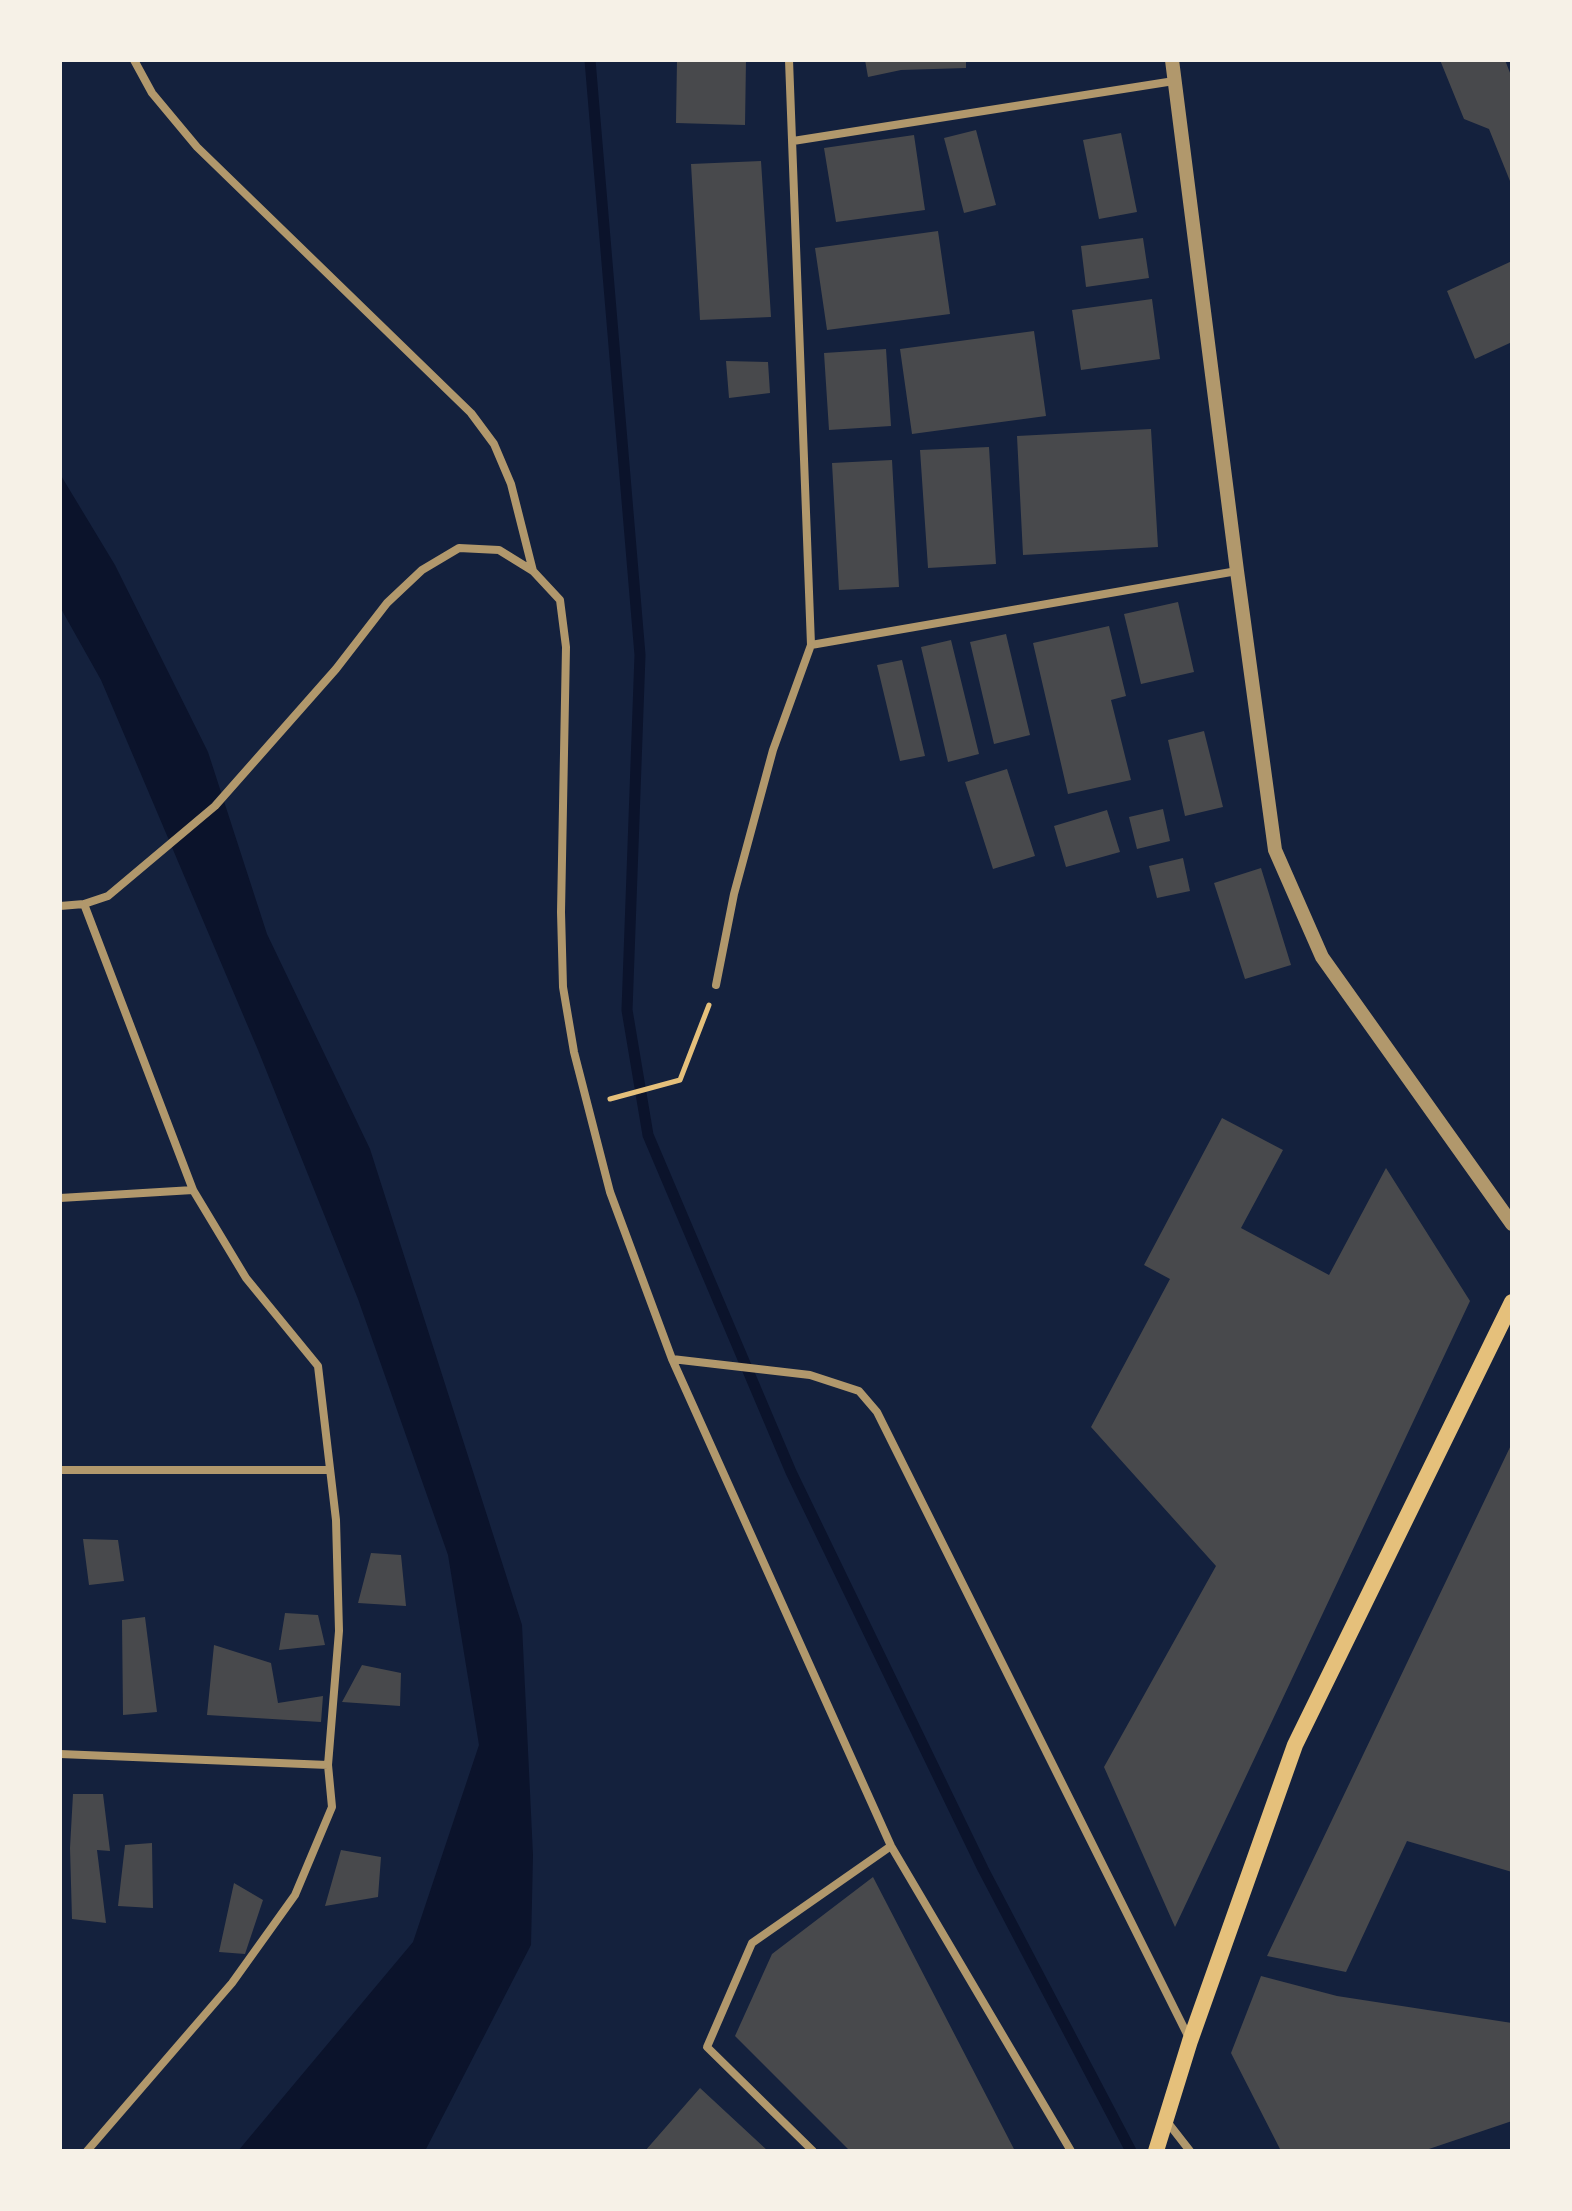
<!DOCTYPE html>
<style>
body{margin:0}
#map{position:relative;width:1572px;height:2211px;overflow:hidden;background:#14213d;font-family:"Varela Round",sans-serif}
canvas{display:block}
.frame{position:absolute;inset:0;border:62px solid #f6f1e7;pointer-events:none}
</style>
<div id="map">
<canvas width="1572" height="2211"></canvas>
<div class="frame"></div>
</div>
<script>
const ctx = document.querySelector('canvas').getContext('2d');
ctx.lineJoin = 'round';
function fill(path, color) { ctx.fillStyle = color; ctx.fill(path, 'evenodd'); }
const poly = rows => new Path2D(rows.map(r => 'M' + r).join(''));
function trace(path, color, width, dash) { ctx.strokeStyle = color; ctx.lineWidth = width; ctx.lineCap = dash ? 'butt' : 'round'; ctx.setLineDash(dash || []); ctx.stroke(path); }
const water = poly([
 [60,474,115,565,208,752,267,934,370,1149,522,1625,533,1855,531,1945,425,2151,238,2151,413,1942,479,1745,448,1555,358,1299,258,1050,101,680,60,607]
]);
const stream = poly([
 [590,60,640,655,627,1010,648,1135,791,1472,983,1869,1131,2151]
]);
const building = poly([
 [677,60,746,60,745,125,676,123],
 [865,60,966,60,966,68,901,70,868,77],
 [1440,60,1505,60,1512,78,1512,186,1489,129,1464,119],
 [976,130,996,205,964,213,944,138],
 [1121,133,1137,212,1099,219,1083,140],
 [914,135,925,210,836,222,824,148],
 [761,161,771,317,700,320,691,164],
 [938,231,950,314,827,330,815,248],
 [1143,238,1149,278,1086,287,1081,246],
 [1512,261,1512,342,1475,359,1447,291],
 [1152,299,1160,359,1081,370,1072,310],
 [1034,331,1046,416,912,434,900,349],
 [886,349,891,426,829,430,824,353],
 [726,361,768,362,770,393,729,398],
 [1151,429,1158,547,1023,555,1017,436],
 [989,447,996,564,928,568,920,450],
 [892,460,899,587,839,590,832,463],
 [1178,602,1194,672,1141,684,1124,614],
 [1109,626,1126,696,1111,700,1131,780,1068,794,1033,643],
 [1006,634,1030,735,994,744,970,642],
 [951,640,979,754,948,762,921,647],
 [902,660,925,756,900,761,877,665],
 [1204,731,1223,807,1185,816,1168,740],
 [1007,769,1035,856,993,869,965,782],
 [1163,809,1170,841,1137,849,1129,817],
 [1107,810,1120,852,1066,867,1054,826],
 [1183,858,1190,891,1157,898,1149,866],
 [1261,868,1291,965,1245,979,1214,883],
 [1222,1118,1283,1150,1241,1228,1329,1275,1386,1168,1470,1301,1175,1927,1104,1767,1216,1566,1091,1427,1170,1279,1144,1265],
 [1512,1443,1512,1872,1407,1841,1346,1972,1267,1956],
 [83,1539,118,1540,124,1581,89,1585],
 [371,1553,401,1555,406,1606,358,1603],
 [285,1613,318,1615,325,1645,279,1650],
 [145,1617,157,1712,123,1715,122,1620],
 [214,1645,271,1663,278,1703,323,1696,321,1722,207,1715],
 [362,1665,401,1673,400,1706,342,1702],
 [73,1794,103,1794,110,1851,97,1850,106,1923,72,1919,70,1848],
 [152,1843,153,1908,118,1906,125,1845],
 [341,1850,381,1857,378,1897,325,1906],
 [873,1877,1015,2151,850,2151,735,2036,772,1954],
 [234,1883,263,1900,245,1954,219,1952],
 [1261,1976,1337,1996,1512,2023,1512,2121,1423,2151,1281,2151,1231,2053],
 [700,2088,768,2151,645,2151]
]);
const path = poly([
 [610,1099,680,1080,709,1005]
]);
const minor = poly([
 [134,60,152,93,197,147,471,413,494,444,511,484,533,571],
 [793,141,1174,81],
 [811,645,1237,571],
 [84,904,193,1190,246,1278,318,1366,336,1520,339,1631,328,1765,332,1807,295,1895,232,1983,87,2151],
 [60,906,84,904,108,896,215,806,336,669,387,603,422,570,459,548,499,550,533,571,560,600,566,647,561,912,563,987,574,1052,610,1192,672,1359,891,1846,1071,2151],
 [716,985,734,894,773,750,811,645,789,60],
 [60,1198,193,1190],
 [672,1359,810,1375,859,1391,877,1412,1190,2040],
 [60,1470,330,1470],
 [60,1754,328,1765],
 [1165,2119,1190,2151],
 [813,2151,707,2047,752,1943,891,1846]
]);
const tertiary = poly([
 [1172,60,1237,571,1275,850,1322,957,1512,1224]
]);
const secondary = poly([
 [1156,2151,1190,2041,1295,1745,1512,1302]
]);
fill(water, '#0b132b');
trace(stream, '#0b132b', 11);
fill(building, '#48494c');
trace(path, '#e5c07b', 5);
trace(minor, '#b1986c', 8);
trace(tertiary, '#b1986c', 14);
trace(secondary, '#e5c07b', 16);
</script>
